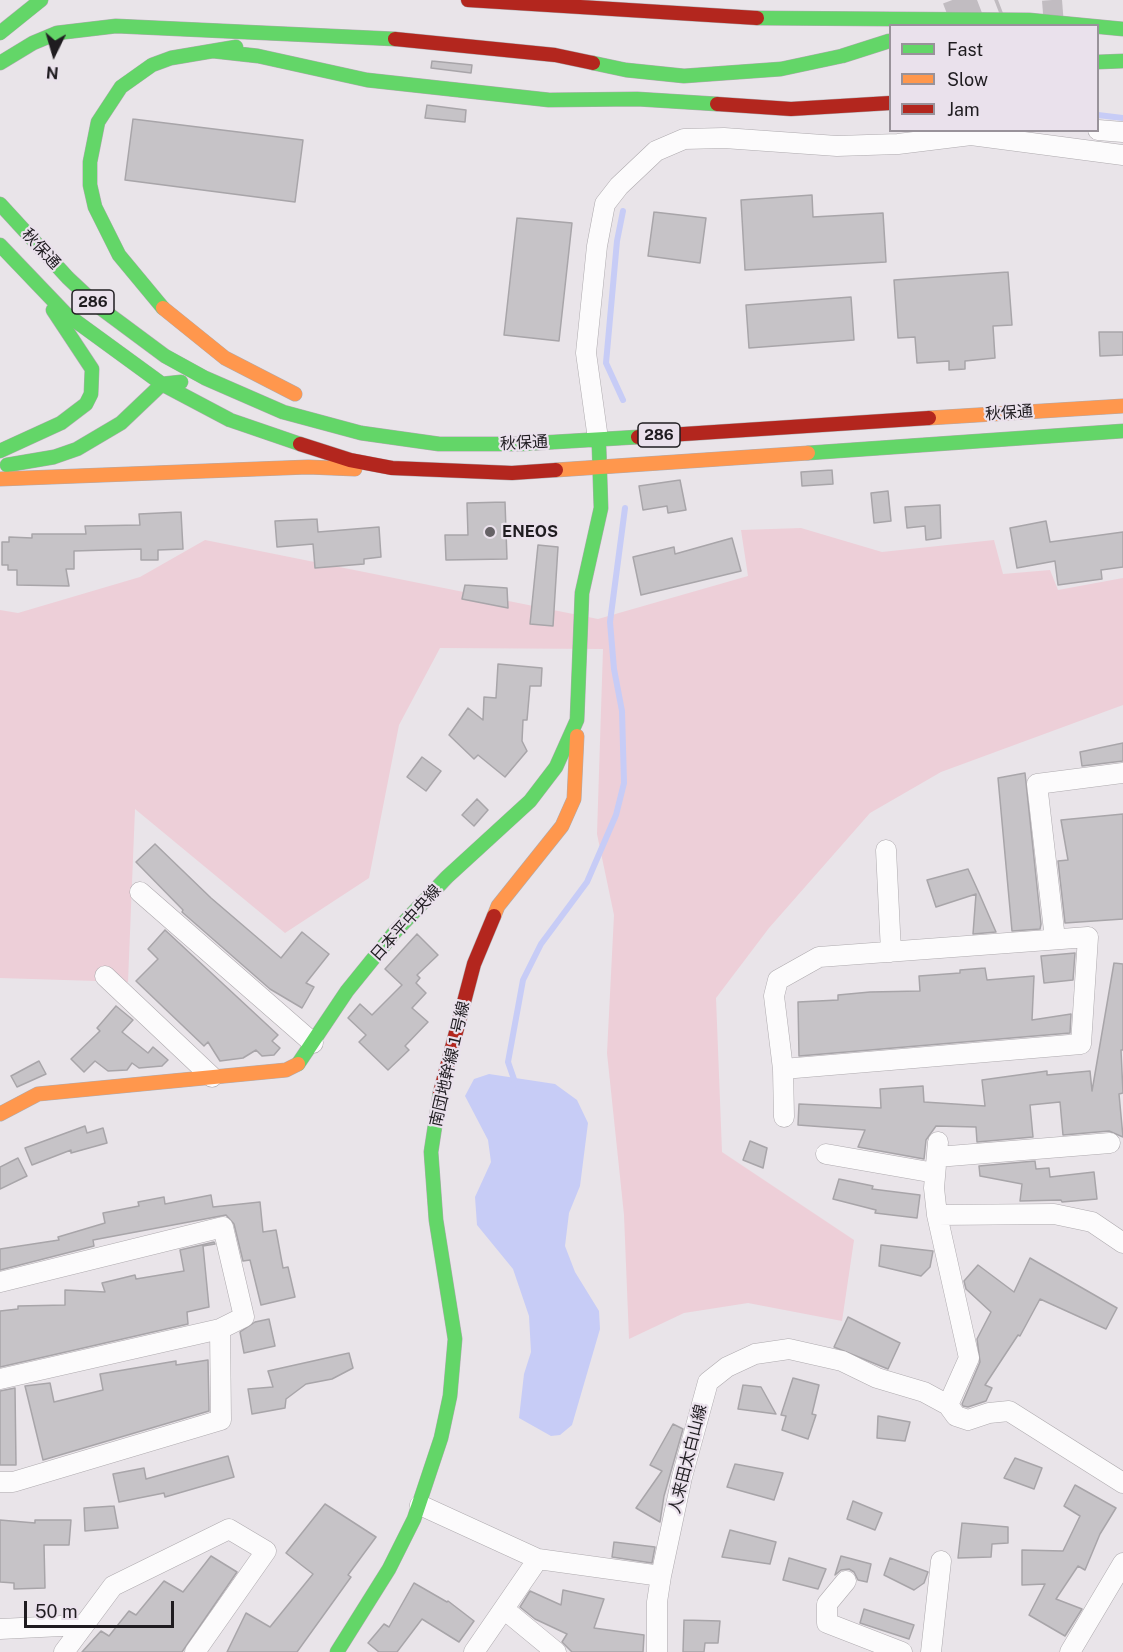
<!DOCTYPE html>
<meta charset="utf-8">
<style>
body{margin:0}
#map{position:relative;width:1123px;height:1652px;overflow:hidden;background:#e9e4e9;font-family:"Public Sans",sans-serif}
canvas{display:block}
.legend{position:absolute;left:889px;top:24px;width:210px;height:108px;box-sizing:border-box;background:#eae1ec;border:2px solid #99929a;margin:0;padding:8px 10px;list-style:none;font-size:18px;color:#1f1c20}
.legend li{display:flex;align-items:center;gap:12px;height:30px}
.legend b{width:30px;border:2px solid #99929a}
.north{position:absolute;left:24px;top:24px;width:60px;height:60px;-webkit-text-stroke:4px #eae1ec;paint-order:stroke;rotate:185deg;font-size:16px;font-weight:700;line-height:24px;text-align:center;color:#1f1c20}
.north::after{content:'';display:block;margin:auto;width:21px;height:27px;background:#1f1c20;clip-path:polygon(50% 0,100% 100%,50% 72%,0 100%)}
.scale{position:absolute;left:24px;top:1601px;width:150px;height:27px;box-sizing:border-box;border:3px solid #1f1c20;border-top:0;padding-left:8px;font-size:18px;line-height:21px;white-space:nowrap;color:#1f1c20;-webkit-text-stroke:4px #eae1ec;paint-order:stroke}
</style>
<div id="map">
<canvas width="1123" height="1652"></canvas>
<ul class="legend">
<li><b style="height:8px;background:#63d668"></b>Fast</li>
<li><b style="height:8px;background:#ff974d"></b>Slow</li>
<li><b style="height:8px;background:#b3261e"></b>Jam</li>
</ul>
<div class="north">N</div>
<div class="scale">50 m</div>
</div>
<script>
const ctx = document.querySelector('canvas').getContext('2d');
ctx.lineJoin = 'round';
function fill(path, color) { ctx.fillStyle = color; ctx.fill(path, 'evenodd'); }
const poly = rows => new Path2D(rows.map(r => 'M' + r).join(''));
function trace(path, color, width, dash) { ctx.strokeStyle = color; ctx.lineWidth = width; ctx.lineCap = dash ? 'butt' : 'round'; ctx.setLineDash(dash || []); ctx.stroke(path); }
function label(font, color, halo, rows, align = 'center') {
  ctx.font = font + ' "Public Sans","Noto Sans JP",sans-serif'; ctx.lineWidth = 4.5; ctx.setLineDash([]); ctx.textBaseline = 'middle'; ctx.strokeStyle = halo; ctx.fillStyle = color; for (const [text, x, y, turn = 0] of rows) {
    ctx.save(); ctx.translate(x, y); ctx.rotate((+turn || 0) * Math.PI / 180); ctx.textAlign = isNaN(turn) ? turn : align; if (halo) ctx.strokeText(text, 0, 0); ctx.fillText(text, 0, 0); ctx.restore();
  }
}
const green = poly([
 [801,528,882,552,994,540,1003,574,1050,570,1058,590,1123,578,1123,705,941,772,870,813,769,928,716,998,722,1152,854,1240,842,1321,748,1303,684,1313,629,1339,624,1215,607,1053,614,915,597,834,603,649,440,648,399,725,369,878,285,933,135,809,128,982,0,978,0,610,18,613,140,577,205,540,598,619,748,576,741,530]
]);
const water = poly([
 [489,1074,555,1084,577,1100,588,1123,580,1186,569,1213,565,1246,575,1272,599,1311,600,1329,572,1425,560,1435,551,1436,519,1418,524,1374,531,1352,529,1316,513,1269,477,1225,475,1197,491,1162,488,1140,465,1096,474,1079]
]);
const stream = poly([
 [1098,115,1123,118],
 [623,400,606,363,617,241,623,211],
 [516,1085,508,1062,523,980,541,944,587,882,616,815,624,783,622,711,614,669,610,622,625,508]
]);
const building = poly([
 [432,61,472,65,471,73,431,68,432,61],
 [427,105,466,110,465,122,425,118,427,105],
 [133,119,303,140,295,202,125,180,133,119],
 [812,195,813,217,883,213,886,262,745,270,741,200,812,195],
 [654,212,706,218,700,263,648,256,654,212],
 [517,218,572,223,559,341,504,335,517,218],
 [1008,272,1012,325,993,326,995,358,965,361,965,369,949,370,949,361,917,363,915,337,898,338,894,280,1008,272],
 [851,297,854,340,749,348,746,305,851,297],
 [1099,332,1123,332,1123,355,1100,356,1099,332],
 [832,470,833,484,802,486,801,472,832,470],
 [680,480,686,510,668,513,667,506,643,510,639,486,680,480],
 [888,491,891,521,874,523,871,493,888,491],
 [505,502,507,559,446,560,445,535,468,535,467,503,505,502],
 [940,505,941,538,926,540,925,526,907,528,905,507,940,505],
 [181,512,183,549,158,550,158,560,141,560,141,549,74,551,74,569,66,569,69,586,17,585,17,570,8,570,8,565,2,565,2,542,9,542,9,537,32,538,32,534,86,534,85,526,140,525,139,514,181,512],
 [317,519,318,532,379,527,381,557,364,559,364,564,315,568,313,544,277,547,275,521,317,519],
 [1046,521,1050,542,1123,532,1123,567,1101,570,1102,579,1058,585,1055,561,1017,568,1010,528,1046,521],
 [732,538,741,571,641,595,633,557,674,547,675,554,732,538],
 [538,545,558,547,553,626,530,624,538,545],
 [465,585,507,588,508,608,462,599,465,585],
 [498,664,542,668,541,686,530,686,527,720,523,720,522,741,527,751,505,777,478,755,474,759,449,735,468,708,483,720,484,697,496,698,498,664],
 [1123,743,1123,761,1082,766,1080,752,1123,743],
 [422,757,441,771,426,791,407,777,422,757],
 [1025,773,1041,924,1040,929,1012,931,998,778,1025,773],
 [477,799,488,810,474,826,462,815,477,799],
 [1123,814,1123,919,1065,923,1058,861,1068,860,1061,820,1123,814],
 [155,844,211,898,281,958,302,932,329,954,306,983,314,987,302,1008,270,989,182,912,183,910,136,862,155,844],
 [968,869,979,893,996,932,973,934,976,894,936,907,927,880,968,869],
 [165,930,278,1035,272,1041,280,1048,274,1055,262,1056,256,1050,243,1058,220,1061,208,1042,204,1046,136,981,158,959,148,949,165,930],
 [417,934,438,955,417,975,420,978,416,983,426,993,412,1008,428,1022,405,1046,409,1050,388,1070,359,1042,366,1035,348,1018,360,1004,372,1015,402,985,385,969,417,934],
 [1075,953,1073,980,1044,983,1041,956,1075,953],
 [1114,963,1123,964,1123,1050,1121,1050,1123,1093,1119,1094,1123,1137,1109,1131,1063,1135,1060,1102,1030,1105,1033,1137,977,1142,976,1127,936,1126,926,1140,924,1159,858,1147,865,1130,798,1125,799,1104,881,1108,880,1089,923,1086,924,1102,985,1106,982,1080,1047,1071,1047,1075,1090,1071,1092,1091,1114,963],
 [985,968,987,980,1034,976,1032,1020,1071,1014,1070,1033,799,1056,798,1002,838,1000,838,995,870,992,920,991,919,976,960,973,960,970,985,968],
 [116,1006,133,1020,122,1032,148,1053,153,1047,168,1060,162,1066,139,1068,132,1063,127,1070,108,1071,95,1061,84,1072,71,1059,100,1031,97,1028,116,1006],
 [39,1061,46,1074,17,1087,11,1076,39,1061],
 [85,1126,87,1133,103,1128,107,1143,71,1153,71,1150,32,1165,25,1148,85,1126],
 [750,1141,767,1148,763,1168,743,1160,750,1141],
 [18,1158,27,1176,0,1189,0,1167,18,1158],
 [1035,1161,1036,1169,1049,1168,1050,1177,1094,1172,1097,1199,1062,1202,1061,1200,1020,1201,1022,1184,980,1176,979,1166,1035,1161],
 [839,1179,873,1186,872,1189,920,1195,917,1218,875,1213,876,1210,833,1199,839,1179],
 [211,1195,213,1207,260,1202,263,1232,276,1230,283,1268,288,1267,295,1297,261,1305,250,1260,243,1261,234,1224,226,1215,93,1240,94,1246,0,1270,0,1249,59,1240,58,1237,105,1223,103,1213,139,1206,138,1202,164,1197,165,1204,211,1195],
 [214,1242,215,1244,203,1246,209,1307,187,1312,188,1324,0,1367,0,1311,18,1309,18,1306,65,1305,65,1290,105,1292,102,1283,135,1275,136,1279,184,1271,180,1250,214,1242],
 [881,1245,933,1251,930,1267,921,1276,879,1266,881,1245],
 [1030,1258,1117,1308,1106,1329,1040,1299,1020,1336,1018,1335,985,1385,992,1388,986,1401,968,1407,963,1406,962,1404,980,1362,977,1339,991,1312,966,1289,964,1281,978,1265,1014,1292,1030,1258],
 [848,1317,900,1343,888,1369,834,1347,848,1317],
 [269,1319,275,1346,244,1353,240,1332,255,1322,269,1319],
 [349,1353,353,1368,332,1379,306,1384,286,1399,285,1408,252,1414,248,1389,273,1387,268,1371,349,1353],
 [208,1360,209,1411,43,1460,25,1386,50,1383,54,1402,103,1390,100,1374,176,1361,176,1365,208,1360],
 [793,1378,819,1385,812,1414,816,1415,808,1439,782,1430,786,1416,781,1415,793,1378],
 [743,1385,761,1387,776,1414,738,1409,743,1385],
 [15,1388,16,1465,0,1465,0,1391,15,1388],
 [878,1416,910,1422,905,1441,877,1438,878,1416],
 [673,1424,683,1429,664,1496,660,1522,636,1508,662,1471,650,1465,673,1424],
 [228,1456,234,1477,165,1497,164,1493,119,1502,113,1474,144,1468,146,1479,228,1456],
 [1015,1458,1042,1468,1034,1489,1004,1478,1015,1458],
 [735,1464,783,1473,774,1500,727,1487,735,1464],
 [1075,1485,1116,1508,1100,1534,1085,1570,1078,1566,1056,1599,1082,1609,1065,1636,1029,1615,1045,1584,1022,1585,1022,1550,1063,1551,1080,1516,1064,1506,1075,1485],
 [853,1501,882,1513,875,1530,847,1519,853,1501],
 [325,1504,376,1537,348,1575,351,1577,297,1652,227,1652,246,1613,270,1627,313,1574,286,1553,325,1504],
 [114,1506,118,1528,85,1531,84,1508,114,1506],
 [0,1520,35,1523,35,1520,71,1520,69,1545,44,1545,45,1588,14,1589,14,1583,0,1582,0,1520],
 [962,1523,1008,1527,1008,1543,992,1544,991,1557,958,1558,962,1523],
 [730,1530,776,1542,770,1564,722,1557,730,1530],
 [614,1542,655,1547,652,1563,612,1557,614,1542],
 [211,1556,237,1572,182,1652,82,1652,101,1631,109,1636,129,1611,136,1615,164,1581,183,1592,211,1556],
 [841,1556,871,1564,867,1582,858,1580,854,1572,849,1569,841,1570,835,1575,841,1556],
 [789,1558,826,1569,818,1589,783,1580,789,1558],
 [890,1558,928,1572,924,1583,914,1590,884,1575,890,1558],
 [414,1583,447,1602,448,1601,474,1621,459,1642,422,1619,397,1652,379,1652,368,1643,384,1624,389,1627,414,1583],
 [563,1590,604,1599,594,1628,644,1635,643,1652,572,1652,562,1642,567,1634,535,1619,520,1607,530,1591,561,1605,563,1590],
 [864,1609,914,1625,909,1639,860,1623,864,1609],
 [684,1620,720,1621,718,1643,705,1643,704,1652,683,1652,684,1620]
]);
const streetTunnel = poly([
 [1052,0,1054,26]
]);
const highwayTunnel = poly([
 [949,19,998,0]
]);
const street = poly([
 [1098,130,1123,132],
 [598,439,586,353,597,246,605,204,619,186,656,151,684,139,724,138,837,146,898,144,971,135,1123,155],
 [886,850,891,952],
 [140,892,313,1043],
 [1088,937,1081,1044,783,1069,774,996,778,980,819,957,1088,937],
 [1055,939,1037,784,1123,773],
 [105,976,212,1077],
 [783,1069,784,1117],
 [826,1154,935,1173],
 [937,1157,1110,1143],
 [937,1215,934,1188,938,1142],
 [0,1282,223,1227,244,1317,220,1329,221,1420,13,1482,0,1482],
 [0,1379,220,1329],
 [948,1405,969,1358,937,1215,1054,1214,1092,1222,1123,1243],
 [420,1505,538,1559,661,1576,682,1477,708,1382,727,1367,755,1354,789,1349,842,1361,877,1378,924,1392,948,1405,956,1416,968,1420,989,1413,1009,1411,1123,1483],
 [846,1581,827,1604,827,1623,902,1652],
 [505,1610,556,1652],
 [0,1629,82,1625],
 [64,1652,113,1586,229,1529,266,1551,195,1652],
 [474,1652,538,1559],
 [657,1652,657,1602,661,1576],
 [931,1652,941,1561],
 [1070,1652,1123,1563]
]);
const fast = poly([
 [757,18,1029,20,1123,29],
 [0,33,41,0],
 [213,51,258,56,367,80,549,100,637,99,717,104],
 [1098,62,1123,61],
 [0,63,33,43,57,33,116,26,395,39],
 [593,63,626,70,684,76,781,69,842,56,889,41],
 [0,204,68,278,99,307,165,356,205,378,283,412,361,433,439,444,521,444,638,437],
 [0,245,66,314,162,384,230,420,300,444],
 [163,308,119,255,95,207,90,185,90,162,98,122,121,87,152,65,171,58,236,47],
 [0,451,61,423,86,404,91,394,92,369,53,310],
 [808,453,1123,431],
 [7,465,54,457,77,449,121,423,162,384,181,382],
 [298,1064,347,991,394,933,447,877,530,801,556,767,577,720,582,593,601,508,599,447],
 [337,1652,389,1569,414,1519,441,1438,450,1396,455,1339,436,1220,431,1152,440,1093]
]);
const slow = poly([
 [163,308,225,358,295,394],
 [929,418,1123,406],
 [556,470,808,453],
 [0,479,308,467,355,469],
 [494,916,498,906,562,826,574,799,577,736],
 [0,1114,38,1094,286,1070,298,1064]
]);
const jam = poly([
 [468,0,757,18],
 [395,39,555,55,593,63],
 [717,104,791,109,890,103],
 [638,437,929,418],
 [300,444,350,460,392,468,512,473,556,470],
 [440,1093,474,964,494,916]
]);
const markers = [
 [490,532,6,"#666266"]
];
const shields = [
 [93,302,42],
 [659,435,42]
];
const shieldNames = [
 ["286",93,302],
 ["286",659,435]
];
const streetNames = [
 ["秋保通",41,249,47],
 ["秋保通",1009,413,-4],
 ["秋保通",524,443,-3],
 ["日本平中央線",406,923,-48],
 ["南団地幹線１号線",450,1064,-77],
 ["人来田太白山線",688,1459,-76]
];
const poiNames = [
 ["ENEOS",502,532]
];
fill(green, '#edcfd8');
fill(water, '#c7ccf6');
trace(stream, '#c7ccf6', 6);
fill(building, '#c6c3c7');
trace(building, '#a8a5a9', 1.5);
trace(streetTunnel, '#c1bcc1', 20, [20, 10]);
trace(highwayTunnel, '#c1bcc1', 33, [33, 16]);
trace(street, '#aeaaae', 21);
trace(fast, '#aeaaae', 15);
trace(slow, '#aeaaae', 15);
trace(jam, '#aeaaae', 15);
trace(street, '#fcfbfc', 20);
trace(fast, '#63d668', 14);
trace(slow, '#ff974d', 14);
trace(jam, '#b3261e', 14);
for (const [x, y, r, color] of markers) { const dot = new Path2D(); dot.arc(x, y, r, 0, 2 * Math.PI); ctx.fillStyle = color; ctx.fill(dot); trace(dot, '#eae1ec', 2); }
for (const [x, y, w] of shields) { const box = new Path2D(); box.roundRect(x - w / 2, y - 12, w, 24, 4.5); ctx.fillStyle = '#eae1ec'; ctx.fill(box); trace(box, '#1f1c20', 1.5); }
label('bold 15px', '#1f1c20', null, shieldNames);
label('16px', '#1f1c20', '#eae1ec', streetNames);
label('bold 16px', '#1f1c20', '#eae1ec', poiNames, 'left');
</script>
